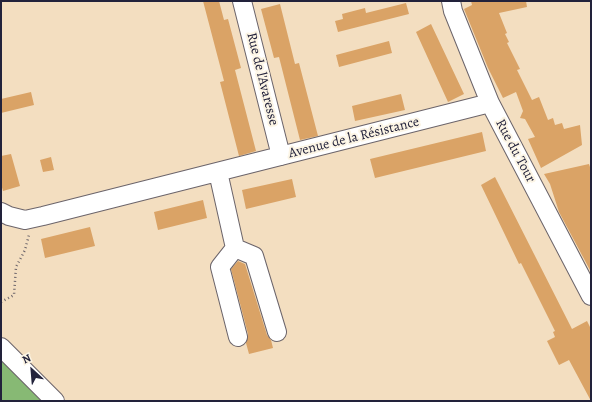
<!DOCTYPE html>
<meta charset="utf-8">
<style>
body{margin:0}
#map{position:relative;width:592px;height:402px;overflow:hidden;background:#f3dec0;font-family:Alegreya,serif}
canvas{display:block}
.frame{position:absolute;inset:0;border:2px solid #22223b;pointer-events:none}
.north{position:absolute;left:12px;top:350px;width:40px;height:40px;-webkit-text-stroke:3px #fcf5e5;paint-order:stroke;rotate:334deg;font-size:11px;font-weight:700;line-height:16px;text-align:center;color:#22223b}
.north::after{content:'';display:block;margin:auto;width:14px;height:18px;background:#22223b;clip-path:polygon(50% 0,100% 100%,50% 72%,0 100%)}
</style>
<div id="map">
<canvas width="592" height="402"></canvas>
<div class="frame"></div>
<div class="north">N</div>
</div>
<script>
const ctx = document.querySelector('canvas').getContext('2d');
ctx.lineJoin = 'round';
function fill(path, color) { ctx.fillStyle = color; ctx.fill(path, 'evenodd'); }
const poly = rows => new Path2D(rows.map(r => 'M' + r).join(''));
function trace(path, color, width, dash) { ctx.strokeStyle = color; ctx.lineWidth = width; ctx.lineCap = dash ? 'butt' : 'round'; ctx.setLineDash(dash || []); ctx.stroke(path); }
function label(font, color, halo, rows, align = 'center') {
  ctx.font = font + ' Alegreya,serif'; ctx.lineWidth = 4; ctx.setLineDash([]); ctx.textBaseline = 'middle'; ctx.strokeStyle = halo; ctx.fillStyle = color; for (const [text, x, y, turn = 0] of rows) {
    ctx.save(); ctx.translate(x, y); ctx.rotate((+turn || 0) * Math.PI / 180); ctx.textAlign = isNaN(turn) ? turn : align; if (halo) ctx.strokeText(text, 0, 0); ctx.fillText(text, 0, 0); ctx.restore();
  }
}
const forest = poly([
 [1,359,43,401,1,401]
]);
const building = poly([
 [203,1,219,1,224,20,228,19,241,68,235,70,256,151,239,156,220,82,224,81],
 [471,1,526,1,527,7,499,13,507,33,505,34,509,42,507,43,520,69,517,70,532,100,539,97,548,120,553,118,555,125,562,123,564,129,580,125,582,145,541,168,528,139,535,137,525,119,520,118,523,111,516,92,503,98,488,68,464,9,472,5],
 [406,3,409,14,338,32,335,21,343,19,342,14,365,8,366,13],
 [280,4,295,64,299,63,318,136,300,140,279,57,274,58,261,9],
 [431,24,464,94,448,102,416,32],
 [389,41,392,53,339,67,336,55],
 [31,92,34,105,1,113,1,99],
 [401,94,405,110,355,121,352,106],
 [482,132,486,151,375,178,370,159],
 [11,154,20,186,3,191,1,184,1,156],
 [51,157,54,170,43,172,40,160],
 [589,164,591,170,591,272,559,212,550,184,544,174],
 [495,177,572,329,587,321,591,329,591,401,569,360,559,365,547,341,555,337,553,332,555,331,521,263,519,264,481,185],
 [292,179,296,197,246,209,242,190],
 [203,200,207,218,158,230,154,212],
 [90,227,95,246,45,258,41,239],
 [238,261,245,264,267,335,271,340,273,348,249,354,246,343,248,334,231,269]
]);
const path = poly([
 [1,302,14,295,16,267,25,250,29,235]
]);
const minor = poly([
 [242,1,281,156],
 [451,1,453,11,490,103,591,296],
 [218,172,235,248,254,256,277,332],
 [1,212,9,216,25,220,43,216,490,103],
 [235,248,220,267,238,337],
 [1,347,55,401]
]);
const streetNames = [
 ["Rue de l'Avaresse",262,79,76],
 ["Avenue de la Résistance",354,138,-14],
 ["Rue du Tour",515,151,62]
];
fill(forest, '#87b974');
fill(building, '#daa366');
trace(minor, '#6b646a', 20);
trace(path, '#6b646a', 2.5, [1, 3]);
trace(minor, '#fff', 18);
label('14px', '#22223b', '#fcf5e5', streetNames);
</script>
